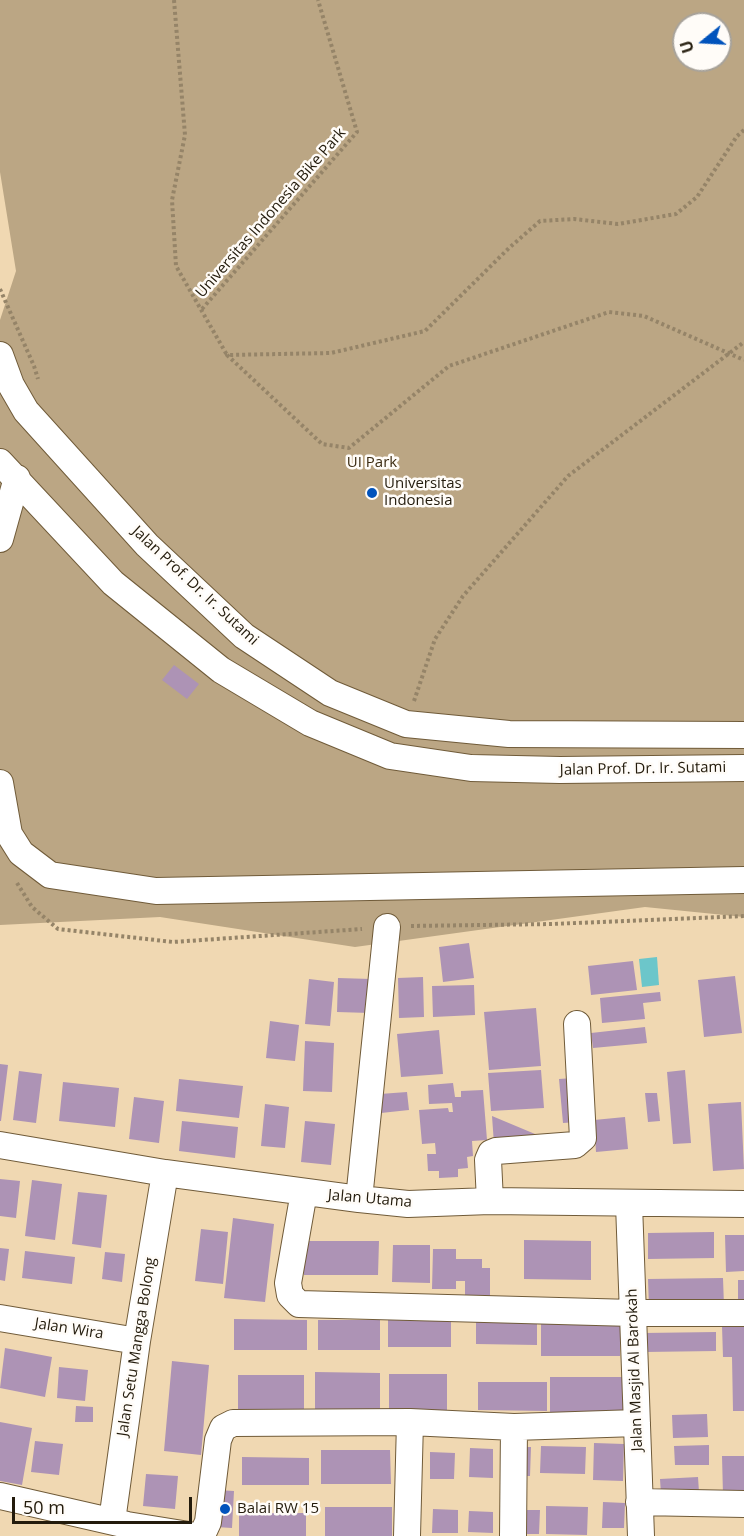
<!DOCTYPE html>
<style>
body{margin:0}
#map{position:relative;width:744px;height:1536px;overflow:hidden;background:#f0d8b2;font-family:"Open Sans",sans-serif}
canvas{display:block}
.north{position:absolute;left:672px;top:12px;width:60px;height:60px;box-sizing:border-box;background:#fffcf8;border:2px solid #a7a29a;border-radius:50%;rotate:252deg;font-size:16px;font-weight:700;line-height:24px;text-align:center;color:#231b0c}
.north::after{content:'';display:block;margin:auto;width:21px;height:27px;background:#0153bc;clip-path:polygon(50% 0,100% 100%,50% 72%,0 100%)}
.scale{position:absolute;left:12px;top:1497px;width:180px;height:27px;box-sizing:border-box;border:3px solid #231b0c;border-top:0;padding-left:8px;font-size:18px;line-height:21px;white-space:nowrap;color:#231b0c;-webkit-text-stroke:4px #fffcf8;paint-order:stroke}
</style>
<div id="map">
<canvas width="744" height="1536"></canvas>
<div class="north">U</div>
<div class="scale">50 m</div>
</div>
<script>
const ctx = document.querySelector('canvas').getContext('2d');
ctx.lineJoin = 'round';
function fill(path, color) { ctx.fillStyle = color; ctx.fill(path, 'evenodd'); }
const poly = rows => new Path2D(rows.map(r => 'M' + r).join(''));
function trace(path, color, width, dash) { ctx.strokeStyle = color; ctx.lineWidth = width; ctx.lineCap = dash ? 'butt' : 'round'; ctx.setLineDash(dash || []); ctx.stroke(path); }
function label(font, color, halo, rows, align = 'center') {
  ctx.font = font + ' "Open Sans",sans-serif'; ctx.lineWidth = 5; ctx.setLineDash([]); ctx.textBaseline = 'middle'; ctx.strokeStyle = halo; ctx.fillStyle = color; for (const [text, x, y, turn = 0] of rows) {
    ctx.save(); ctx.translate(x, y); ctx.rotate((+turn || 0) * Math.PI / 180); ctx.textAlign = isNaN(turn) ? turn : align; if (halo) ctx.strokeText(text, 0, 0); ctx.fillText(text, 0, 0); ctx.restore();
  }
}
const green = poly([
 [0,0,744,0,744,917,645,907,355,947,160,917,0,925,0,320,16,271,0,172],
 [684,24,720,24,720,60,684,60]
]);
const water = poly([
 [657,957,659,985,642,987,639,959]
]);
const building = poly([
 [174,665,199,684,187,699,162,680],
 [469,943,474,978,443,982,439,947],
 [633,961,637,990,591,995,588,966],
 [735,976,742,1033,704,1037,698,980],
 [423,977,424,1017,399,1018,398,978],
 [338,978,371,979,370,1013,337,1012],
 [309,979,334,982,330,1026,305,1024],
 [474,985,475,1015,433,1017,432,986],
 [660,992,661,1001,643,1003,645,1019,602,1023,600,998],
 [536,1008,541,1066,489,1070,484,1012],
 [270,1021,299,1025,295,1061,266,1058],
 [645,1027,647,1043,593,1048,591,1033],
 [439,1030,443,1074,401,1077,397,1034],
 [305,1041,334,1043,332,1092,303,1091],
 [0,1064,8,1065,1,1121,0,1121],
 [541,1070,544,1108,491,1111,488,1073],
 [685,1070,691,1143,673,1144,667,1072],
 [19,1071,42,1074,36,1123,13,1120],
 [573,1078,577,1122,563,1123,559,1079],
 [179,1079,243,1086,239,1118,176,1111],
 [63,1082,119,1088,115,1127,59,1121],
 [453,1083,455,1097,461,1097,461,1091,483,1090,487,1140,472,1141,473,1156,467,1157,468,1168,458,1169,458,1177,439,1178,439,1171,428,1171,427,1154,436,1154,435,1143,422,1144,419,1110,448,1108,449,1112,453,1112,452,1103,429,1104,428,1085],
 [407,1092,409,1110,381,1113,380,1094],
 [645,1093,657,1093,660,1121,648,1122],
 [134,1097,164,1101,159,1143,129,1139],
 [741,1102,744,1169,713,1171,708,1104],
 [265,1104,289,1107,285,1148,261,1146],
 [492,1116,547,1139,494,1144],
 [625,1117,628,1149,596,1152,594,1120],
 [182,1121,238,1127,235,1158,179,1151],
 [305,1121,335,1124,331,1165,301,1162],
 [0,1179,20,1181,16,1218,0,1216],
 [32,1180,62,1184,55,1240,25,1236],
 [78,1192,107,1195,101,1248,72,1244],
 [233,1218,274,1224,265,1302,224,1298],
 [201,1229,228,1232,223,1284,195,1281],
 [714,1232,714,1258,648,1259,648,1233],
 [725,1235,744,1235,744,1271,726,1272],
 [524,1240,591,1241,591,1280,524,1279],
 [304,1241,379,1241,378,1275,304,1275],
 [393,1245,430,1245,430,1283,392,1282],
 [0,1248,9,1249,5,1281,0,1280],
 [433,1249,456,1249,456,1259,482,1259,482,1268,490,1268,490,1300,465,1300,465,1281,456,1281,456,1289,432,1289],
 [25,1251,75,1257,72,1284,22,1278],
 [105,1252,125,1254,122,1282,102,1279],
 [723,1278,724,1306,649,1308,648,1279],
 [738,1280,744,1280,744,1307,738,1307],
 [476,1317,537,1317,537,1345,476,1344],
 [234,1319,307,1320,307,1350,234,1350],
 [318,1320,380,1320,380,1350,318,1350],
 [388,1320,451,1321,451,1347,388,1347],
 [541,1323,620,1323,620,1356,541,1356],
 [722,1326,744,1326,744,1411,733,1411,732,1357,723,1357],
 [716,1332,716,1351,645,1352,644,1333],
 [5,1348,52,1357,45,1397,0,1388],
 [172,1361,209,1365,201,1455,164,1451],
 [59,1367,88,1370,85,1401,57,1398],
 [315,1372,380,1373,380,1410,315,1410],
 [389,1374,447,1374,447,1411,389,1410],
 [238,1375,304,1375,304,1412,238,1411],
 [550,1377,623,1377,623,1413,550,1413],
 [478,1382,547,1382,547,1411,478,1410],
 [76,1406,93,1407,93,1422,75,1422],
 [707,1414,708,1437,673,1438,672,1415],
 [0,1422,32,1428,22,1485,0,1481],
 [35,1441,63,1444,59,1475,31,1472],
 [594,1443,624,1444,623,1481,593,1480],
 [709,1445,709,1465,675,1465,674,1446],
 [541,1446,586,1447,585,1474,540,1473],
 [521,1447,531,1447,530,1476,520,1476],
 [470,1448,493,1449,493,1478,469,1477],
 [321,1450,390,1450,391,1484,321,1484],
 [430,1452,455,1453,454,1479,430,1479],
 [722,1456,744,1456,744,1494,723,1495],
 [242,1457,309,1458,309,1485,242,1485],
 [146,1474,178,1476,175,1509,143,1506],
 [698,1477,699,1492,661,1494,660,1479],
 [218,1490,234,1491,232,1528,216,1527],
 [603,1502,625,1503,624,1528,602,1528],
 [546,1506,588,1507,587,1535,546,1534],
 [325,1507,392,1507,392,1536,325,1536],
 [433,1509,458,1510,458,1533,432,1533],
 [517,1510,540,1510,539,1534,517,1534],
 [469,1511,493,1512,493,1533,468,1532],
 [239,1513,306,1513,306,1536,239,1536]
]);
const path = poly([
 [174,0,185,135,172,200,176,266,227,355],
 [744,130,737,136,697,197,676,214,618,224,574,219,540,221,509,248,425,331,331,353,227,355,322,444,349,448,449,366,609,312,644,316,744,360],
 [0,289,34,366,38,379],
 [202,309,357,132,318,0],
 [414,701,435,639,463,596,568,476,744,342],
 [17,883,32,907,58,929,173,942,362,929],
 [411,926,552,924,744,916]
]);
const minor = poly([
 [0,355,11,385,26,411,147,545,244,636,330,693,406,724,509,734,744,735],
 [0,462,113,583,221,670,310,723,390,756,471,768,560,770,744,768],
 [0,539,17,478],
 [0,783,9,834,21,853,50,875,156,891,744,880],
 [0,1145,165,1173,359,1199,408,1204,490,1201,744,1204],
 [304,1192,288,1283,290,1295,299,1304,633,1313,744,1313],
 [359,1199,387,927],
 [490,1201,488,1160,491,1153,496,1151,575,1145,583,1138,577,1024],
 [629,1204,641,1536],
 [0,1318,137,1341],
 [0,1496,127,1525,195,1536],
 [639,1502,744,1504],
 [112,1521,137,1341,165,1173],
 [203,1533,208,1522,218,1440,223,1428,233,1423,410,1422,514,1427,637,1423],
 [407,1536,410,1422],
 [513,1536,514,1427]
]);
const markers = [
 [372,493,6,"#0153bc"],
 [225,1509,6,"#0153bc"]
];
const streetNames = [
 ["Universitas Indonesia Bike Park",271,213,-49],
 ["Jalan Prof. Dr. Ir. Sutami",195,586,43],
 ["Jalan Prof. Dr. Ir. Sutami",643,769,-1],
 ["Jalan Utama",370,1199,5],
 ["Jalan Wira",69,1329,9],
 ["Jalan Setu Mangga Bolong",137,1347,-81],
 ["Jalan Masjid Al Barokah",635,1370,-92]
];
const parkNames = [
 ["UI Park",372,463]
];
const poiNames = [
 ["Universitas",384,484],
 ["Indonesia",384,501],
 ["Balai RW 15",237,1509]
];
fill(green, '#bba684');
fill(water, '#6cc6ca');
fill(building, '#ad93b5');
trace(minor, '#705b39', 28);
trace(path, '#958468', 4, [3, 3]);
trace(minor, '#fff', 26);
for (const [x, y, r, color] of markers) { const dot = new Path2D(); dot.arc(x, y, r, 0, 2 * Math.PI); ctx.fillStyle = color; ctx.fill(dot); trace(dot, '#fffcf8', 2); }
label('15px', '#231b0c', '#fffcf8', streetNames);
label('15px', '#3c2c12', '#fffcf8', parkNames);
label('15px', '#231b0c', '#fffcf8', poiNames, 'left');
</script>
